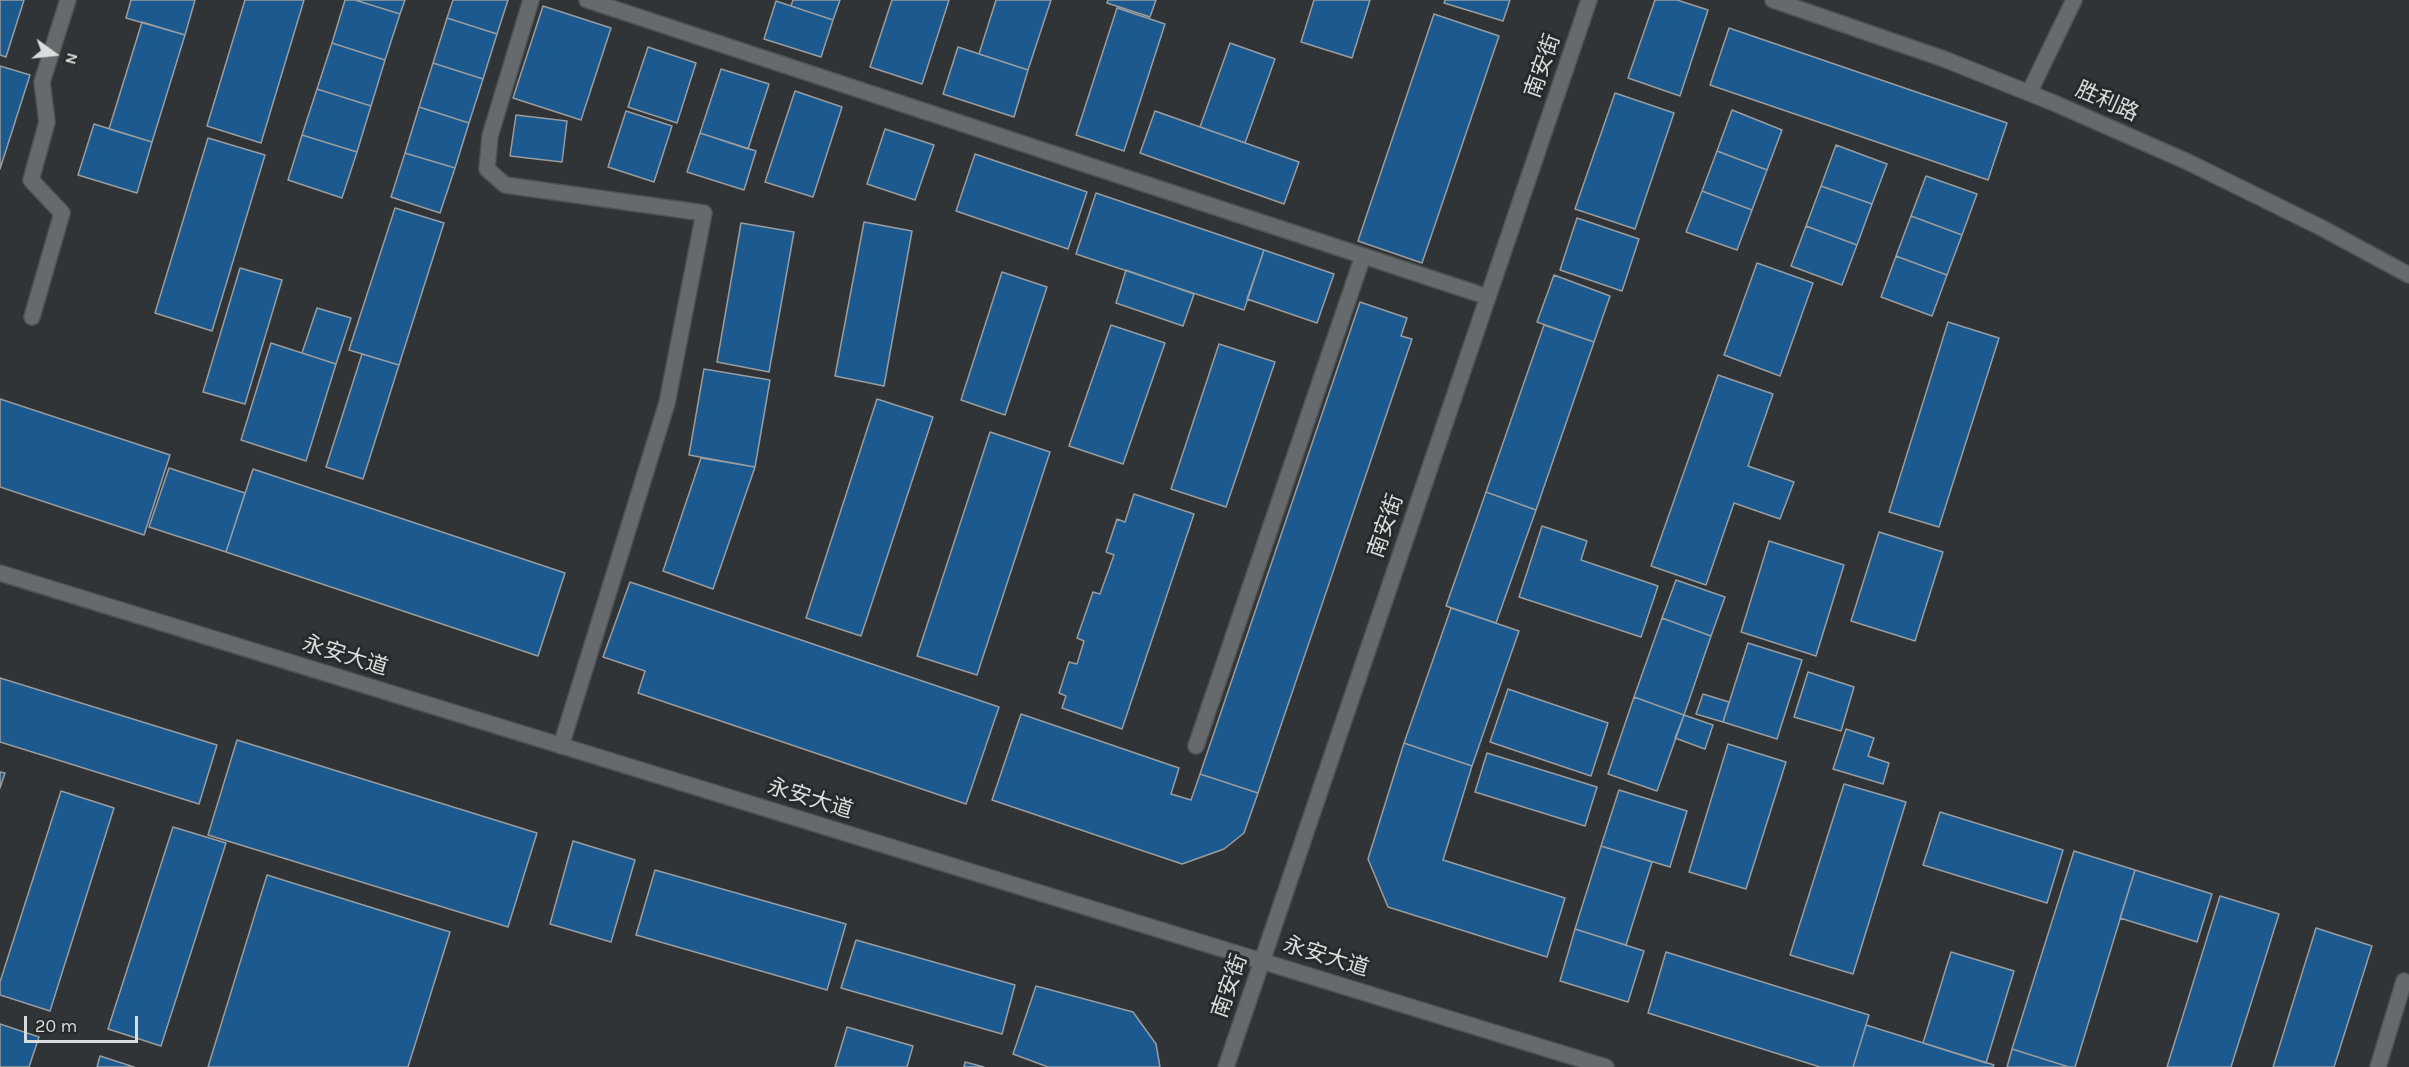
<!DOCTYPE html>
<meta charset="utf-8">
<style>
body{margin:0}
#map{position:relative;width:2409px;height:1067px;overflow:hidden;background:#313436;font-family:Karla,sans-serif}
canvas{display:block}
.north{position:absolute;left:24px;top:24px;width:60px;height:60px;-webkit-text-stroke:4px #272a2c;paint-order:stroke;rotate:105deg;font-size:16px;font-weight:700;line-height:24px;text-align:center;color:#dadddd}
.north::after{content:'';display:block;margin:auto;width:21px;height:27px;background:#dadddd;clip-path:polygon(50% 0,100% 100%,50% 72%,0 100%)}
.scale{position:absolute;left:24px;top:1016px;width:114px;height:27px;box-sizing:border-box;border:3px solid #dadddd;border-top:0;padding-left:8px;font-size:18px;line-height:21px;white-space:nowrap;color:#dadddd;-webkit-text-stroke:4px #272a2c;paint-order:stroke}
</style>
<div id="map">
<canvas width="2409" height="1067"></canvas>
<div class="north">N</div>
<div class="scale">20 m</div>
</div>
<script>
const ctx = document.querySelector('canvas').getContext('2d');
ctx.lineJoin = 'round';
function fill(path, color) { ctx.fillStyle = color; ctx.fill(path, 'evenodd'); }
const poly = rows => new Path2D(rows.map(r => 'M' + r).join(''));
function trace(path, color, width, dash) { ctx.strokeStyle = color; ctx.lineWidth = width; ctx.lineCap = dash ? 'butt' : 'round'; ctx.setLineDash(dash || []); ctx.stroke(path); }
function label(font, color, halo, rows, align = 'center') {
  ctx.font = font + ' Karla,"Noto Sans SC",sans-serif'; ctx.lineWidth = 6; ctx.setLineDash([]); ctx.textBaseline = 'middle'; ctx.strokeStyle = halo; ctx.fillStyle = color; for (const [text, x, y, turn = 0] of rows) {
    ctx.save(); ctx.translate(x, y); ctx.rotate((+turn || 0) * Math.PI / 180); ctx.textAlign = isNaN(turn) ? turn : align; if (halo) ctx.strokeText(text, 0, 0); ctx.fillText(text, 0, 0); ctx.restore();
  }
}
const building = poly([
 [0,0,24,0,6,57,0,55,0,0],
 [131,0,195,0,185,35,126,18,131,0],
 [245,0,304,0,261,143,207,126,245,0],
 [345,0,355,0,400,14,385,60,332,43,345,0],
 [355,0,405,0,400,14,355,0],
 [453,0,508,0,497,34,447,18,453,0],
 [793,0,840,0,833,20,791,6,793,0],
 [892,0,949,0,922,84,870,67,892,0],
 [996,0,1051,0,1028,70,979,54,996,0],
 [1108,0,1156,0,1150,17,1107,3,1108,0],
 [1314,0,1370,0,1352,58,1301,42,1314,0],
 [1445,0,1510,0,1503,21,1444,3,1445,0],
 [1655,0,1677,0,1708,10,1680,96,1628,78,1655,0],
 [776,1,833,20,821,57,764,39,776,1],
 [543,6,611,28,581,120,513,98,543,6],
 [1117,8,1165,24,1124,151,1076,135,1117,8],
 [1434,14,1499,36,1422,263,1358,241,1434,14],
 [447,18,497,34,483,79,433,63,447,18],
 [142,22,185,35,152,142,109,129,142,22],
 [1729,28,2007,123,1988,180,1710,85,1729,28],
 [332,43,385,60,371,106,317,89,332,43],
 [1230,43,1275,59,1245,143,1200,127,1230,43],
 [648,47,696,63,677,123,628,107,648,47],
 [958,47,1028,70,1014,117,943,94,958,47],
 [433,63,483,79,469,123,419,107,433,63],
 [0,66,30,75,0,169,0,66],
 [721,69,769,84,748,149,700,133,721,69],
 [317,89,371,106,357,152,302,135,317,89],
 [795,91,842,107,813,197,765,182,795,91],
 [1615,93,1674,113,1635,229,1575,209,1615,93],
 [419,107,469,123,455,168,405,153,419,107],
 [1732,110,1782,130,1767,170,1717,151,1732,110],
 [626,111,672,126,654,182,608,167,626,111],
 [1155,111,1299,162,1284,204,1140,153,1155,111],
 [516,115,567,121,562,162,510,156,516,115],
 [94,124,152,142,137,193,78,175,94,124],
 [885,129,934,145,915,200,867,184,885,129],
 [700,133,756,151,744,190,687,172,700,133],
 [302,135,357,152,342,198,288,180,302,135],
 [208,138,265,155,212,331,155,313,208,138],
 [1836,145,1887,164,1872,204,1821,186,1836,145],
 [1717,151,1767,170,1752,210,1702,191,1717,151],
 [405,153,455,168,440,213,391,197,405,153],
 [975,154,1087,192,1068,249,956,211,975,154],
 [1926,176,1977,194,1962,235,1911,216,1926,176],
 [1821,186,1872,204,1857,245,1806,226,1821,186],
 [1702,191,1752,210,1737,250,1686,232,1702,191],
 [1096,193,1264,250,1244,310,1076,254,1096,193],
 [395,208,444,223,399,365,349,350,395,208],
 [1911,216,1962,235,1947,275,1896,256,1911,216],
 [1577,218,1639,239,1622,291,1560,270,1577,218],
 [864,222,912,231,884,386,835,376,864,222],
 [741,223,794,232,769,372,717,362,741,223],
 [1806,226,1857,245,1842,285,1791,266,1806,226],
 [1264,250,1334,274,1317,323,1247,299,1264,250],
 [1896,256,1947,275,1932,316,1881,297,1896,256],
 [1757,263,1813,283,1780,376,1724,355,1757,263],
 [240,268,282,280,245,404,203,392,240,268],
 [1126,270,1194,294,1183,326,1116,303,1126,270],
 [1002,272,1047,287,1005,415,961,400,1002,272],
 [1554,275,1610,296,1594,342,1537,322,1554,275],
 [1360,302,1407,318,1401,336,1412,339,1258,793,1200,774,1360,302],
 [317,308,351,318,336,364,302,353,317,308],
 [1948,322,1999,338,1939,527,1889,512,1948,322],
 [1111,325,1165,343,1123,464,1069,446,1111,325],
 [1544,325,1594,342,1536,510,1486,492,1544,325],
 [271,343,336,364,306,461,241,440,271,343],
 [1219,344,1275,362,1226,507,1171,489,1219,344],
 [362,354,399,365,363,479,326,467,362,354],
 [704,369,770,380,755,467,689,455,704,369],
 [1718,375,1773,394,1748,466,1794,482,1780,519,1734,503,1706,585,1651,566,1718,375],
 [0,399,170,455,144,535,0,487,0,399],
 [877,399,933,417,861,636,806,618,877,399],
 [990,432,1050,452,977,675,917,656,990,432],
 [701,458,755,467,713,589,663,571,701,458],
 [169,468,245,493,226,552,149,527,169,468],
 [253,469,565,573,538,656,226,552,253,469],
 [1486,492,1536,510,1496,623,1446,606,1486,492],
 [1134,494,1194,514,1122,729,1062,708,1066,696,1059,693,1069,662,1077,664,1084,641,1077,638,1093,592,1100,594,1114,555,1106,552,1117,519,1125,522,1134,494],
 [1542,526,1587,541,1581,560,1658,586,1641,637,1519,597,1542,526],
 [1879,532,1943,552,1915,641,1851,621,1879,532],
 [1769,541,1844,565,1816,656,1741,632,1769,541],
 [1676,580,1725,597,1711,636,1662,618,1676,580],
 [630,582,999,707,966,804,638,693,645,671,603,657,630,582],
 [1451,608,1519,631,1472,766,1404,743,1451,608],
 [1662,618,1711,636,1684,715,1634,697,1662,618],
 [1748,643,1802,660,1777,739,1723,722,1748,643],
 [1808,672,1854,687,1841,731,1794,717,1808,672],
 [0,678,217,745,199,804,0,742,0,678],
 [1508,689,1608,723,1591,776,1490,742,1508,689],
 [1703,694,1729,702,1723,722,1696,714,1703,694],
 [1634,697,1684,715,1657,791,1608,774,1634,697],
 [1021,714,1179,768,1171,794,1191,800,1200,774,1258,793,1244,833,1224,849,1182,864,992,800,1021,714],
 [1684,715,1713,725,1705,749,1675,738,1684,715],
 [1846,729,1874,738,1868,756,1889,763,1883,784,1833,769,1846,729],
 [237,740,537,833,508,927,208,835,237,740],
 [1404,743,1472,766,1443,860,1565,898,1547,957,1388,907,1368,859,1404,743],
 [1728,744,1786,762,1746,889,1689,872,1728,744],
 [1487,753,1597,787,1585,826,1475,792,1487,753],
 [0,772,5,773,0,788,0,772],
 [1844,784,1906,802,1853,974,1790,955,1844,784],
 [1619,790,1687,811,1670,867,1601,846,1619,790],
 [61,791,114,808,50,1011,0,995,0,982,61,791],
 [1940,812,2063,850,2047,903,1923,865,1940,812],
 [173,827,226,843,161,1046,108,1029,173,827],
 [573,841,635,860,611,942,550,924,573,841],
 [1601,846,1652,862,1626,945,1575,929,1601,846],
 [2074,851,2135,870,2075,1067,2069,1067,2012,1049,2074,851],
 [655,870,846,924,827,990,636,935,655,870],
 [2135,870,2212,894,2197,942,2120,918,2135,870],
 [267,875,450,932,408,1067,208,1067,267,875],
 [2220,896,2279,914,2231,1067,2167,1067,2220,896],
 [2316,928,2372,946,2334,1067,2273,1067,2316,928],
 [1575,929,1644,951,1628,1002,1560,981,1575,929],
 [856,940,1015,985,1002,1034,841,988,856,940],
 [1666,952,1869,1015,1853,1067,1820,1067,1648,1013,1666,952],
 [1951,952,2014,971,1986,1063,1923,1043,1951,952],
 [1036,986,1133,1012,1156,1044,1160,1067,1048,1067,1013,1054,1036,986],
 [0,1024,39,1037,29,1067,0,1067,0,1024],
 [1866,1025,1994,1065,1993,1067,1853,1067,1866,1025],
 [847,1027,913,1046,907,1067,835,1067,847,1027],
 [2012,1049,2069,1067,2007,1067,2012,1049],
 [100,1056,134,1067,97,1067,100,1056],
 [965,1062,984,1067,964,1067,965,1062]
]);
const lane = poly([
 [531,0,490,136,487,169,505,185,704,213,667,403,561,746],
 [32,317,62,213,31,180,47,122,42,82,68,0],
 [1196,746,1363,256],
 [2378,1067,2404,981]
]);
const street = poly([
 [587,0,1488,297],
 [1773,0,1944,59,2054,103,2188,162,2320,227,2409,275],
 [2029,93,2074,0]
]);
const secondary = poly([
 [0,573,1606,1067],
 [1226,1067,1589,0]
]);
const streetNames = [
 ["南安街",1543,66,-71],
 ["胜利路",2107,102,24],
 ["南安街",1386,526,-71],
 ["永安大道",345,656,17],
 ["永安大道",810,799,17],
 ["永安大道",1326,957,17],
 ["南安街",1230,986,-71]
];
fill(building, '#1b598e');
trace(building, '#9a9da0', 1.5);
trace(lane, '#4f5253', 18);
trace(street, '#4f5253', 18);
trace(secondary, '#4f5253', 18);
trace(lane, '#676a6c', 15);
trace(street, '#676a6c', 15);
trace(secondary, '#676a6c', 15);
label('22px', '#dadddd', '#272a2c', streetNames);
</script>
